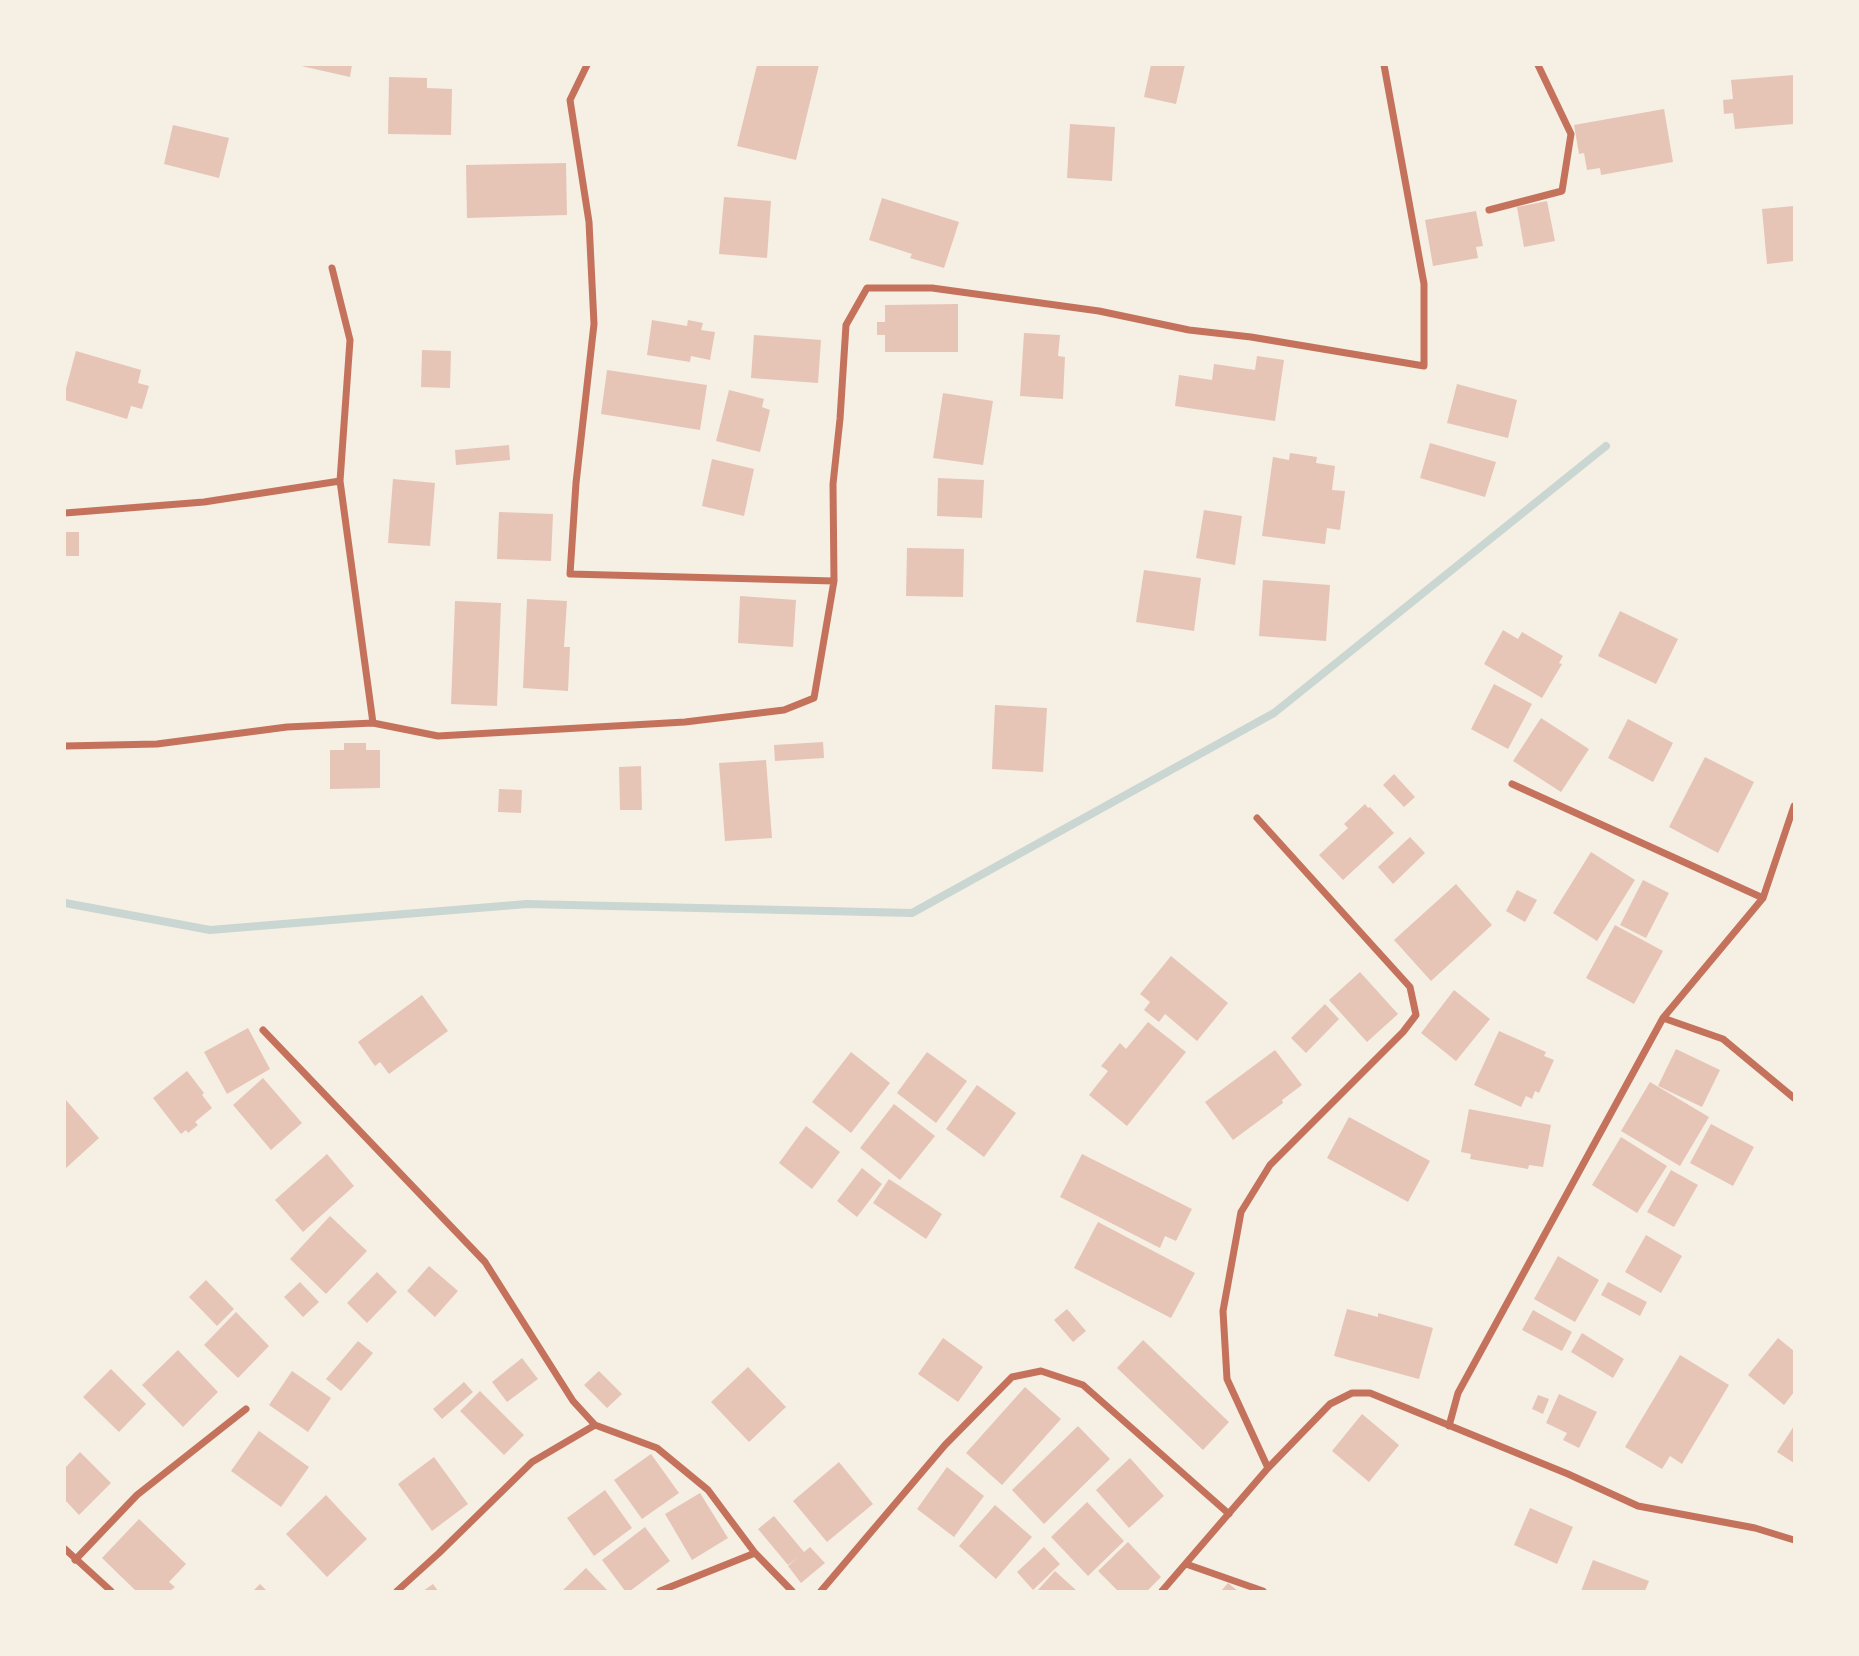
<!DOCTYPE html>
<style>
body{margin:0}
#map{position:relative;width:1859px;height:1656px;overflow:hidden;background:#f6efe4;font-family:Quicksand,sans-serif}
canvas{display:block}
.frame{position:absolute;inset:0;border:66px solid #f6efe4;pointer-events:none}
</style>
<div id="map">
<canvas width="1859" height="1656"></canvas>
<div class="frame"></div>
</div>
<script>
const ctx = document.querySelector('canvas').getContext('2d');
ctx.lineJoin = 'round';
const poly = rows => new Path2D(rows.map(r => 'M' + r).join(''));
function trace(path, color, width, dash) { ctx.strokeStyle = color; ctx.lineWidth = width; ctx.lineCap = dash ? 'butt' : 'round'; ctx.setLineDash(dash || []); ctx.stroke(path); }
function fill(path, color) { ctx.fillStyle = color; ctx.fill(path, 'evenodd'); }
const stream = poly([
 [65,903,210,930,527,904,912,913,1274,713,1606,446]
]);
const building = poly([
 [297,65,352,65,350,77],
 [757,65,819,65,796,160,737,146],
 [1151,65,1185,65,1176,104,1144,97],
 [1794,75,1794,124,1735,129,1733,113,1724,114,1723,100,1733,99,1731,80],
 [389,77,427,78,427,88,452,89,451,135,388,134],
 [1664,109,1673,162,1601,175,1600,168,1587,170,1584,153,1579,154,1574,125],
 [1070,124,1115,127,1112,181,1067,178],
 [173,125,229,138,219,178,164,164],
 [566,163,567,215,467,218,466,165],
 [724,197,771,201,767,258,719,254],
 [882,198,959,222,944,268,910,258,912,254,869,240],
 [1547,201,1555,241,1524,247,1517,207],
 [1794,206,1794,261,1767,264,1762,209],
 [1476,211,1483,246,1476,247,1478,258,1433,266,1425,220],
 [958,304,958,352,885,352,885,335,877,335,877,322,885,322,885,305],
 [652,320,687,326,688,320,703,323,701,330,715,332,710,360,691,356,690,362,647,355],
 [1024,333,1060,335,1058,356,1065,357,1063,399,1020,396],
 [754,335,821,340,818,383,751,378],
 [422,350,451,351,450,388,421,387],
 [76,351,141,370,138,383,149,386,142,409,131,406,127,419,65,400,65,392],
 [1257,356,1284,360,1275,421,1175,406,1179,375,1212,380,1214,364,1255,370],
 [607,370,707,385,700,430,601,414],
 [1457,384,1517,400,1508,438,1447,423],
 [729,390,764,399,762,407,770,410,760,452,716,441],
 [943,393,993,401,983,465,933,458],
 [1430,443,1496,462,1485,497,1420,478],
 [509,445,510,460,456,465,455,450],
 [1290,453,1317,457,1316,463,1335,466,1332,490,1345,491,1340,530,1327,528,1325,544,1262,536,1273,457,1289,460],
 [712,459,754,469,744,516,702,506],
 [938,478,984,480,982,518,937,516],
 [393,479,435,483,430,546,388,543],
 [1204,510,1242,516,1235,565,1196,558],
 [499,512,553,514,551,561,497,559],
 [65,532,79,532,79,556,65,556],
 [907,548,964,549,963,597,906,596],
 [1144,570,1201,578,1194,631,1136,622],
 [1263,580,1330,585,1326,641,1259,636],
 [740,596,796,600,793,647,738,643],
 [527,599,567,601,564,647,570,647,568,691,523,688],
 [455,601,501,603,497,706,451,704],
 [1620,611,1678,639,1656,684,1598,656],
 [1503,630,1518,639,1522,632,1563,656,1559,663,1562,664,1542,698,1484,664],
 [1494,684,1532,704,1508,749,1471,729],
 [995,705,1047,708,1043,772,992,769],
 [1541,718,1589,749,1561,792,1513,761],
 [1628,719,1673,743,1653,782,1608,758],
 [823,742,824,758,775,761,774,745],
 [344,743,366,743,366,750,380,750,380,788,330,789,330,750,344,750],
 [1705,757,1754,782,1718,853,1669,827],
 [766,760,772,838,725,841,719,763],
 [641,766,642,810,620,810,619,767],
 [1394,774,1415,797,1404,807,1383,785],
 [499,789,522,790,521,813,498,812],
 [1365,804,1368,808,1370,807,1394,833,1343,880,1319,855,1348,828,1344,824],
 [1410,837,1425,853,1393,884,1378,867],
 [1591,852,1635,880,1597,941,1553,913],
 [1643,880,1669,893,1646,938,1620,925],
 [1456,884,1492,925,1431,981,1394,940],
 [1517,890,1537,900,1525,922,1506,911],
 [1615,925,1663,951,1634,1004,1586,978],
 [1171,956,1228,1003,1197,1041,1165,1014,1159,1022,1144,1010,1150,1002,1140,994],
 [1360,972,1398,1014,1367,1042,1329,1000],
 [1454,990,1490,1019,1456,1061,1421,1033],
 [422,995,448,1031,389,1074,380,1062,375,1066,358,1042],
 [1325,1004,1339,1019,1306,1053,1291,1038],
 [1148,1022,1186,1052,1127,1126,1089,1095,1108,1071,1101,1066,1120,1043,1126,1049],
 [248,1028,270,1069,227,1094,204,1052],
 [1499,1031,1546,1052,1544,1056,1554,1060,1539,1093,1535,1091,1532,1099,1526,1096,1521,1107,1474,1085],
 [1676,1049,1720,1070,1702,1107,1658,1086],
 [1275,1050,1302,1085,1282,1100,1283,1103,1233,1140,1205,1102],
 [851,1052,890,1083,851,1133,812,1102],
 [927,1052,967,1081,936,1123,897,1093],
 [187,1071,204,1093,202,1095,212,1108,195,1122,198,1125,188,1133,186,1130,181,1134,153,1098],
 [263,1078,302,1123,271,1150,233,1105],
 [1650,1082,1709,1117,1680,1166,1621,1131],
 [977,1085,1016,1113,984,1157,946,1129],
 [65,1099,99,1138,65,1169],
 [894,1104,935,1136,900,1180,860,1148],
 [1469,1109,1551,1125,1543,1167,1529,1165,1528,1169,1470,1159,1471,1154,1461,1152],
 [1349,1117,1430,1161,1408,1202,1327,1158],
 [1711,1124,1754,1147,1733,1186,1690,1163],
 [806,1126,840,1152,812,1189,779,1163],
 [1621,1137,1667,1166,1637,1213,1592,1185],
 [327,1154,354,1186,303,1232,275,1200],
 [1082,1154,1192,1209,1176,1241,1165,1236,1160,1248,1060,1197],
 [862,1168,882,1184,857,1217,837,1201],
 [1671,1170,1698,1185,1674,1227,1647,1212],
 [889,1179,942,1214,926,1239,873,1203],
 [330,1216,367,1251,326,1294,290,1259],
 [1098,1222,1195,1273,1171,1318,1074,1268],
 [1646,1235,1682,1256,1661,1293,1625,1272],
 [1558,1256,1599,1280,1575,1322,1534,1299],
 [429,1266,458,1291,435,1317,407,1291],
 [377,1272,397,1292,367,1323,347,1303],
 [206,1280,234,1309,217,1326,189,1297],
 [300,1282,319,1302,303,1317,284,1297],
 [1608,1282,1647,1302,1640,1316,1601,1295],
 [1067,1309,1086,1331,1073,1342,1054,1320],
 [1347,1309,1378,1317,1378,1313,1433,1328,1419,1379,1334,1356],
 [1533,1310,1572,1332,1562,1351,1522,1330],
 [236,1312,269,1346,238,1378,204,1345],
 [1582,1333,1624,1359,1613,1378,1571,1352],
 [943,1338,983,1367,958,1402,918,1374],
 [1778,1338,1794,1351,1794,1392,1784,1405,1748,1375],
 [1143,1340,1229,1422,1203,1450,1117,1368],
 [358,1341,373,1353,341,1391,326,1379],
 [178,1350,218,1392,183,1427,142,1385],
 [1680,1355,1729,1385,1682,1464,1670,1456,1662,1469,1625,1447],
 [522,1358,538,1379,507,1402,492,1382],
 [748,1367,786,1407,749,1442,711,1402],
 [111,1369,146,1404,119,1432,83,1397],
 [292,1371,331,1398,308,1432,269,1405],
 [599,1371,622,1394,607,1408,584,1385],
 [464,1382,473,1392,442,1419,433,1409],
 [1025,1387,1061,1419,1002,1485,966,1453],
 [480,1391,524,1435,504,1455,460,1411],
 [1559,1394,1597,1412,1579,1448,1563,1440,1567,1433,1546,1423],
 [1538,1395,1549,1399,1543,1414,1532,1409],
 [1362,1414,1399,1445,1369,1482,1332,1451],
 [1078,1426,1110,1459,1044,1524,1012,1490],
 [1794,1426,1794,1463,1777,1452],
 [259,1431,309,1467,281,1507,231,1471],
 [80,1452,111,1483,79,1515,65,1500,65,1468],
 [651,1454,679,1493,642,1519,614,1480],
 [434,1457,468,1504,432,1531,398,1484],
 [1130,1458,1164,1496,1129,1528,1096,1490],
 [839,1462,873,1504,827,1542,793,1501],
 [947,1467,984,1496,954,1537,917,1509],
 [605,1490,632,1528,594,1556,567,1518],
 [700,1493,728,1538,692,1560,665,1514],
 [326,1495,367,1539,327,1577,286,1534],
 [1087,1502,1124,1541,1088,1576,1051,1537],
 [995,1505,1032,1537,996,1579,959,1546],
 [1530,1508,1573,1527,1557,1564,1514,1545],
 [774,1516,804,1552,810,1547,825,1563,801,1583,788,1566,798,1557,788,1565,758,1529],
 [139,1519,186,1564,169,1582,175,1587,170,1591,136,1591,102,1558],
 [645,1527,670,1561,630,1591,625,1591,602,1560],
 [1128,1542,1161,1577,1147,1591,1118,1591,1098,1571],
 [1044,1547,1060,1564,1033,1590,1017,1572],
 [1593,1560,1649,1581,1645,1591,1581,1591],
 [586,1568,608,1591,562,1591],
 [1055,1571,1076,1590,1074,1591,1037,1591],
 [1228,1583,1238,1591,1221,1591],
 [260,1584,267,1591,253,1591],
 [433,1584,438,1591,423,1591]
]);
const minor = poly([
 [587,65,570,100,589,222,594,324,576,483,570,574,834,581],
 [1489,210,1562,191,1571,134,1538,65],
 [332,268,350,340,340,481,373,723],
 [65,513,204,502,340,481],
 [65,746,157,744,287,727,373,723,438,736,685,722,784,710,814,698,834,581,833,484,840,419,846,325,867,288,932,288,1099,311,1189,330,1251,337,1424,366,1424,284,1384,65],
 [1512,784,1763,898],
 [1257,818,1410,987,1416,1015,1403,1032,1270,1165,1241,1212,1223,1311,1227,1379,1268,1468],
 [1663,1018,1723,1039,1794,1098],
 [263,1030,485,1262,573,1401,595,1425,657,1448,708,1490,755,1553,792,1591],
 [1449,1426,1458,1393,1663,1018,1763,898,1794,806],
 [65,1549,111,1591],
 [75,1560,137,1495,246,1409],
 [1186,1564,1263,1591],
 [397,1591,439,1553,532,1462,595,1425],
 [660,1591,755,1553],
 [821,1591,945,1445,1012,1377,1041,1371,1083,1385,1229,1514],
 [1162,1591,1268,1468,1330,1404,1352,1393,1370,1393,1568,1474,1638,1506,1755,1528,1794,1540]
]);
trace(stream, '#c9d6d2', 8);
fill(building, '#e6c5b7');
trace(minor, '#c5725c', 7);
</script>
